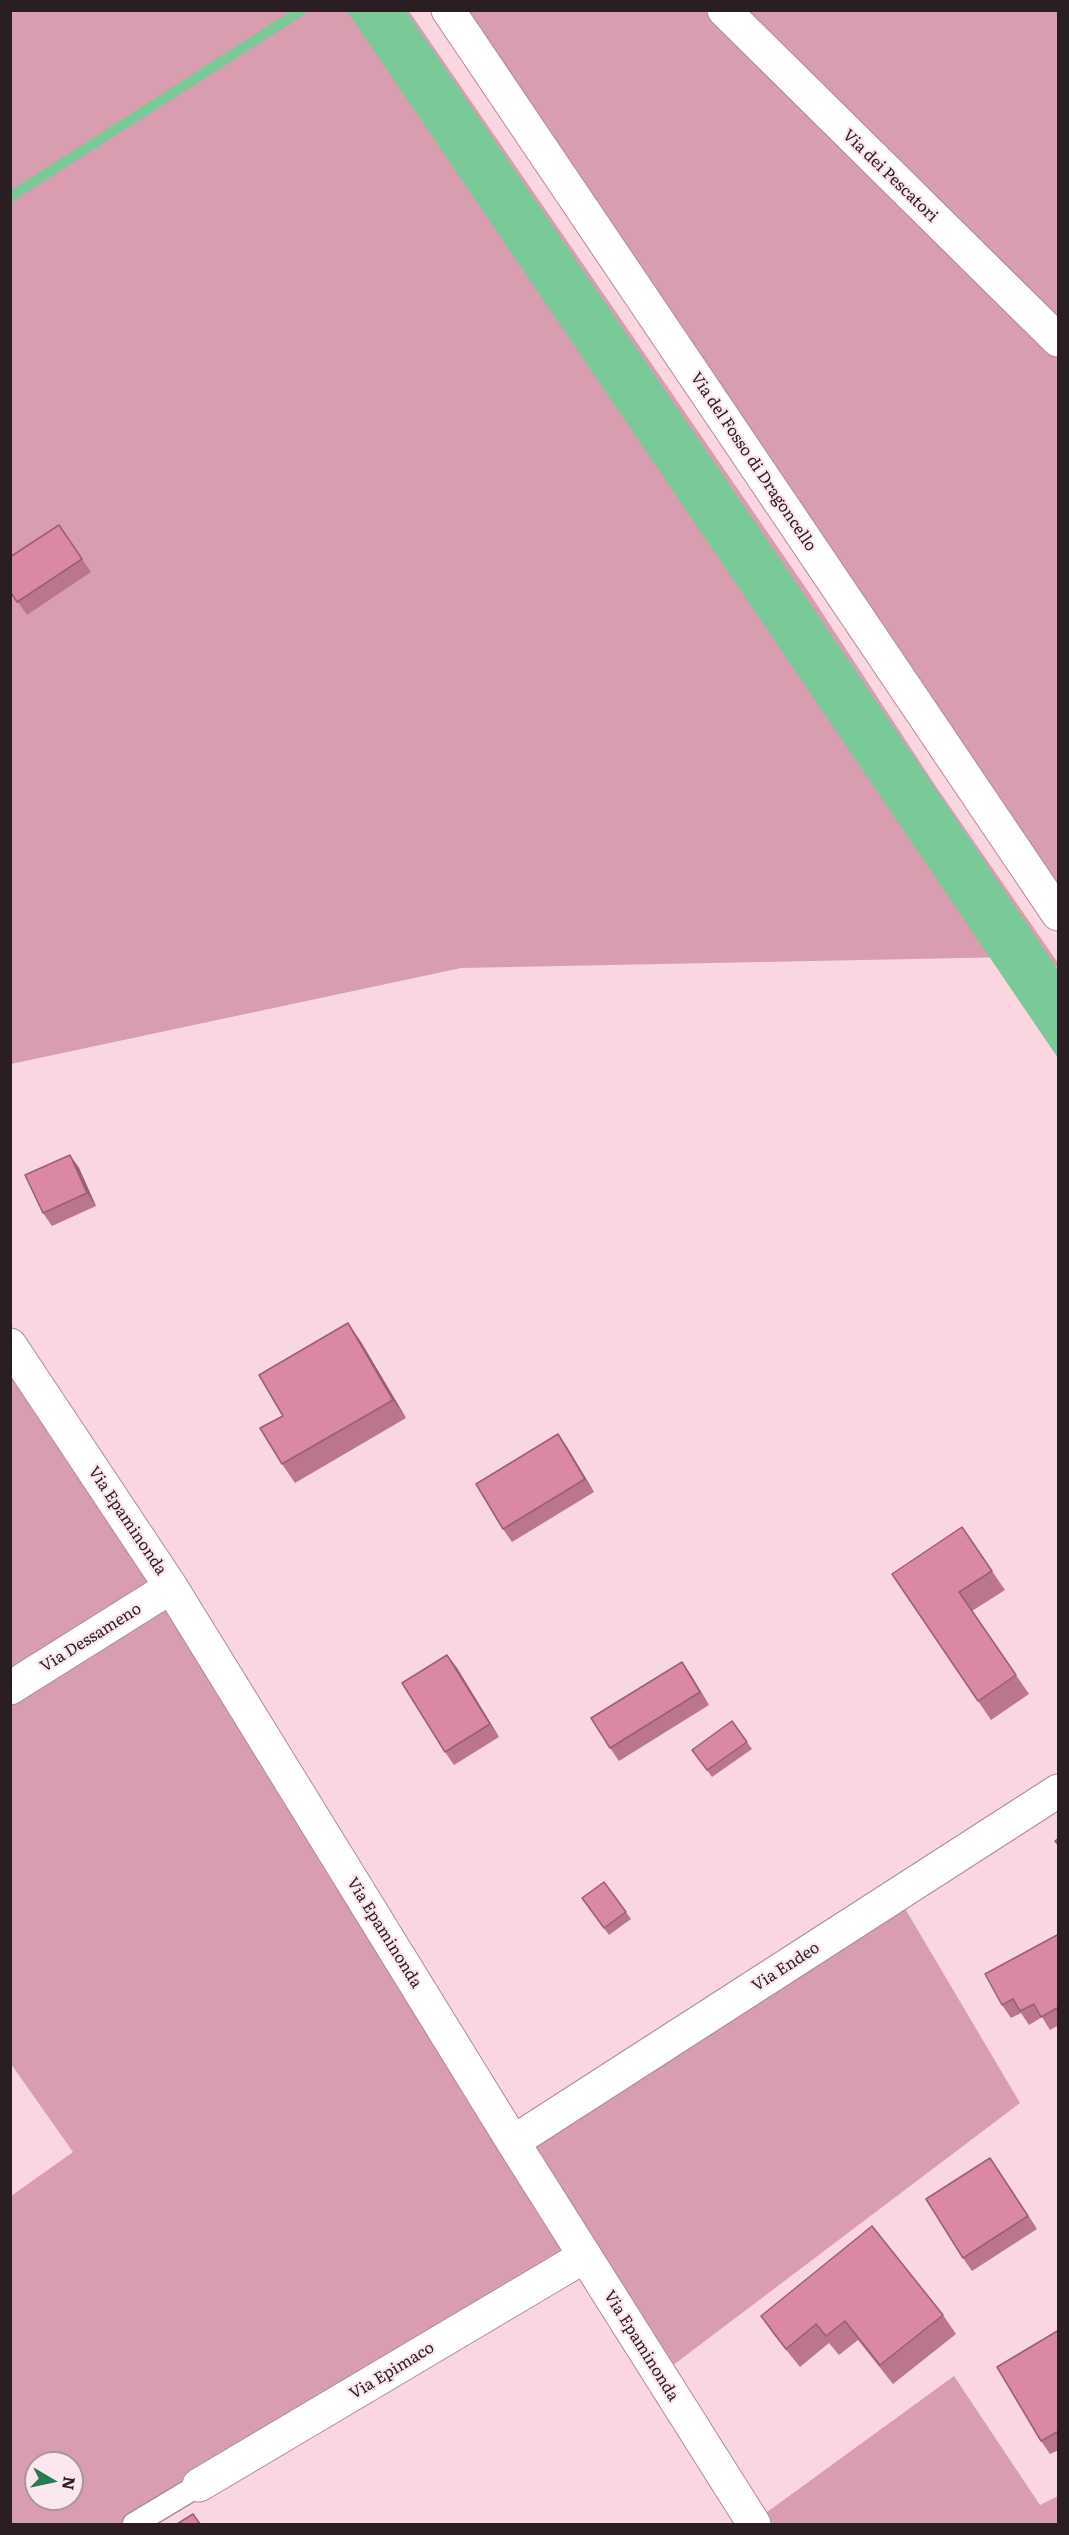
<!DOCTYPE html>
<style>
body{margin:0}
#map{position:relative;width:1069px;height:2535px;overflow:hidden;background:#fad6e0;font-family:Literata,serif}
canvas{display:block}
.frame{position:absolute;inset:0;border:12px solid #2b1e22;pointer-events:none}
.north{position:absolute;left:24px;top:2451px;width:60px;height:60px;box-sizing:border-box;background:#fde7ee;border:2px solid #a9979c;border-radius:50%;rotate:99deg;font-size:16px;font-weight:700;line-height:24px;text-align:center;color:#2b1e22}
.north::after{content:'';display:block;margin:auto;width:21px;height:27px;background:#277c50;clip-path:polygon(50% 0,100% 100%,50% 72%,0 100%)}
</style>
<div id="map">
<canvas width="1069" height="2535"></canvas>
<div class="frame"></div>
<div class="north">N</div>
</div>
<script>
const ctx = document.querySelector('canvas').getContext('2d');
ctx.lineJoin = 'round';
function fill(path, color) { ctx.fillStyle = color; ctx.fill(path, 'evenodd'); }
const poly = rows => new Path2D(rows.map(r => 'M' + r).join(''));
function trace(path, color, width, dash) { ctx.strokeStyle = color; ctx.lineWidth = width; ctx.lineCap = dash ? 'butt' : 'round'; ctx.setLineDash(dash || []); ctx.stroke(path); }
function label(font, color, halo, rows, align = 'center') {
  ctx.font = font + ' Literata,serif'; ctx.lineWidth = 4.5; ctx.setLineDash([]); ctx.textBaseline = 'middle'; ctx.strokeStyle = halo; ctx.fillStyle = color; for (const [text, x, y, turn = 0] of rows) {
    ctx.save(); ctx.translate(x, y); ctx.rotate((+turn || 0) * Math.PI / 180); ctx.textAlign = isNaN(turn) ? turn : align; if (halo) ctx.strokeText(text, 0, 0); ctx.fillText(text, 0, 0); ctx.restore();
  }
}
const green = poly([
 [10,11,409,11,810,594,935,785,1058,963,1058,967,1013,957,461,968,11,1064],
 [449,11,1058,11,1058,913],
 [10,1345,513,2142,897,1895,1020,2103,660,2375,585,2257,134,2524,11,2524,11,2196,73,2152,11,2064],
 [36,2463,72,2463,72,2499,36,2499],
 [954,2376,1040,2505,1058,2496,1058,2524,754,2524,752,2523]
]);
const water = poly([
 [347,11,406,11,761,531,1058,970,1058,1058]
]);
const stream = poly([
 [10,197,302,10]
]);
const service = poly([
 [134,2524,199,2485]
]);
const minor = poly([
 [10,1345,171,1587,513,2142,754,2524],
 [10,1688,171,1587],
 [513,2142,1058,1791],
 [199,2485,585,2256]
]);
const tertiary = poly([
 [448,10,1058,914],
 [724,10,1058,340]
]);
const wall = poly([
 [59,525,91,572,27,615,10,591],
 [70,1155,79,1168,96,1206,52,1226,43,1213],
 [348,1323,361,1342,406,1418,295,1483,282,1464,283,1416],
 [558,1434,567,1447,594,1492,512,1542,503,1529],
 [962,1527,1005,1590,972,1611,1029,1694,991,1720,892,1574],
 [447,1655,457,1668,499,1737,454,1765,445,1752],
 [682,1662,709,1705,619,1761,610,1748],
 [732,1721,752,1749,712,1777,692,1750],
 [604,1882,631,1919,609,1935,582,1898],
 [1059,1934,1059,2025,1050,2030,1042,2017,1029,2025,1021,2013,1011,2018,1002,2005],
 [990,2158,1037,2229,972,2271,963,2258],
 [943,2315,956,2334,893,2384,858,2340,839,2355,829,2343,800,2367,774,2335,761,2316],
 [1059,2330,1059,2450,1050,2454,1041,2441]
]);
const shadedWall = poly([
 [70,1155,79,1168,96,1206,87,1193],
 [348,1323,361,1342,406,1418,393,1400],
 [558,1434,567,1447,594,1492,585,1479],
 [447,1655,457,1668,499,1737,490,1724],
 [682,1662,691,1675,709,1705,700,1692],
 [990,2158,999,2171,1037,2229,1028,2216]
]);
const building = poly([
 [59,525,82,559,17,602,10,591,10,557,59,525],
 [70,1155,87,1193,43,1213,25,1175,70,1155],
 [348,1323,393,1400,282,1464,260,1428,283,1416,259,1375,348,1323],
 [558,1434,585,1479,503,1529,476,1484,558,1434],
 [962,1527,992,1571,959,1592,1016,1675,978,1701,892,1574,962,1527],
 [447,1655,490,1724,445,1752,402,1683,447,1655],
 [682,1662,700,1692,610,1748,591,1718,682,1662],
 [732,1721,747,1742,707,1770,692,1750,732,1721],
 [1059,1838,1059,1846,1055,1841,1059,1838],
 [604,1882,626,1912,604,1928,582,1898,604,1882],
 [1059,1934,1059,2007,1041,2017,1034,2004,1020,2011,1013,1999,1002,2005,985,1974,1059,1934],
 [990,2158,1028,2216,963,2258,926,2199,990,2158],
 [872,2226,943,2315,880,2365,845,2321,826,2336,816,2324,786,2349,761,2316,872,2226],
 [1059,2330,1059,2431,1041,2441,997,2367,1059,2330],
 [193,2514,200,2524,177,2524,193,2514]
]);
const streetNames = [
 ["Via dei Pescatori",890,176,44],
 ["Via del Fosso di Dragoncello",753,462,56],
 ["Via Epaminonda",127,1521,56],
 ["Via Dessameno",91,1638,-32],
 ["Via Epaminonda",384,1933,58],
 ["Via Endeo",786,1967,-33],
 ["Via Epaminonda",641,2346,58],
 ["Via Epimaco",392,2371,-31]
];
fill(green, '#d99db0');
fill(water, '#7aca99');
trace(stream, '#7aca99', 10);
trace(service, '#ac8b95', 25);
trace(minor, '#ac8b95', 35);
trace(tertiary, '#ac8b95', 35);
trace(service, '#fff', 22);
trace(minor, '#fff', 33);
trace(tertiary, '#fff', 33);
fill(wall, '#bb758c');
fill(shadedWall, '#995f72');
fill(building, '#da88a3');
trace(building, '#995f72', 1.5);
label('16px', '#2b1e22', '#fde7ee', streetNames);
</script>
